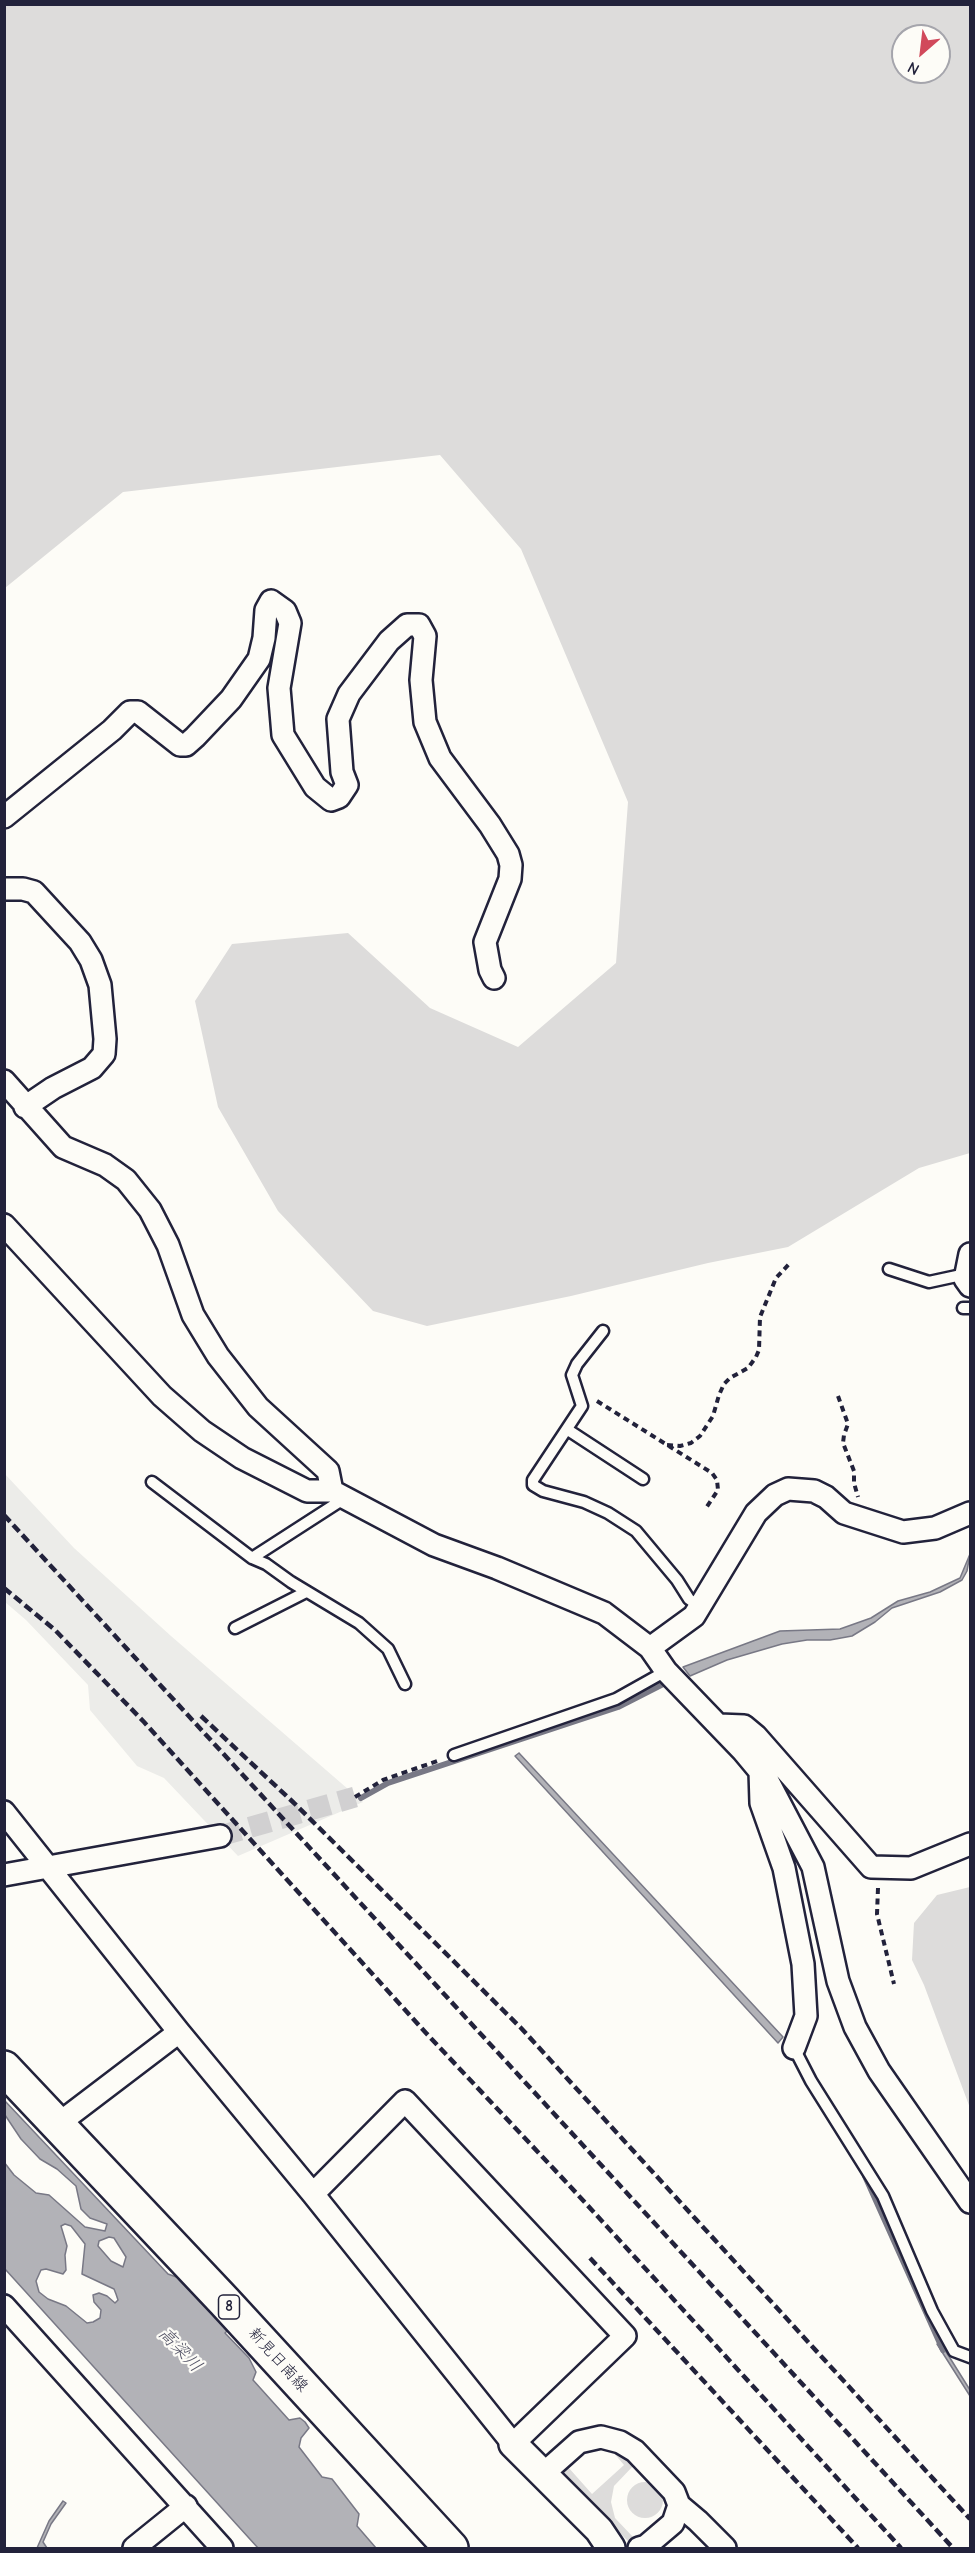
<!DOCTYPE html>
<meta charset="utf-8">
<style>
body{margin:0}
#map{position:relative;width:975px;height:2553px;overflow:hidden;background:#fdfcf7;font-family:"Comic Neue",sans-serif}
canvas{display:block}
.frame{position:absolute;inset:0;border:6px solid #22223b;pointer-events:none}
.north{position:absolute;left:891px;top:24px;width:60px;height:60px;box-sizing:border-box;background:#fdfcf7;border:2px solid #a5a5ac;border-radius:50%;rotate:208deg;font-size:16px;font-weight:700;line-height:24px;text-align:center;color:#22223b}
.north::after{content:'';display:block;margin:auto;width:21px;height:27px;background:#d1495b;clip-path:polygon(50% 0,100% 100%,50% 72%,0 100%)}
</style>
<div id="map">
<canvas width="975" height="2553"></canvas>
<div class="frame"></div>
<div class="north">N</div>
</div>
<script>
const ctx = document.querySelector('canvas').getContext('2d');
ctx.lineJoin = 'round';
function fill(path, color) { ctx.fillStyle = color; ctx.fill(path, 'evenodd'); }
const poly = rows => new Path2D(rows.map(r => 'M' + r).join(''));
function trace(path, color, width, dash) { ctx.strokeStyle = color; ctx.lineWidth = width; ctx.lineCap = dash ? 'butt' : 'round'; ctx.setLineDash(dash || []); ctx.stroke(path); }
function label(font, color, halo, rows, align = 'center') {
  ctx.font = font + ' "Comic Neue","Klee One",sans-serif'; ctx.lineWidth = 4.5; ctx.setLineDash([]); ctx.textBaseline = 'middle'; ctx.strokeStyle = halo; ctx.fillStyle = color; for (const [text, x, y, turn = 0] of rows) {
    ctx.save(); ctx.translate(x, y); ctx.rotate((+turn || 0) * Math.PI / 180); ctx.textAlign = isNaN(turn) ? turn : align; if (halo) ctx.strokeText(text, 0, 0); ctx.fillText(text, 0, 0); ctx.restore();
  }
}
const built = poly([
 [4,1473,74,1548,171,1636,363,1802,238,1856,164,1778,137,1766,90,1710,88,1685,26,1620,5,1602]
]);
const green = poly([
 [5,4,970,5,970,1153,919,1168,788,1247,708,1263,571,1296,427,1326,373,1311,278,1211,218,1107,195,1001,232,944,348,933,430,1008,518,1047,616,963,628,802,521,549,440,455,123,492,5,588],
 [903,36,939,36,939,72,903,72],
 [970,1887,970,2108,924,1985,912,1960,914,1923,937,1895],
 [614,2451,635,2464,614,2486,611,2502,615,2518,633,2537,634,2540,631,2544,560,2474,568,2467,592,2494,624,2465,613,2452],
 '627 2500a18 18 0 1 1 36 0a18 18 0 1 1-36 0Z'
]);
const water = poly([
 [970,1554,967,1571,962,1580,940,1592,892,1608,875,1622,852,1636,830,1640,807,1640,782,1644,727,1660,690,1676,683,1667,780,1631,840,1629,871,1618,898,1601,930,1592,960,1578,970,1554],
 [519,1753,783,2037,778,2043,515,1756,519,1753],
 [5,2101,168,2274,182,2279,229,2329,225,2333,249,2358,256,2372,253,2380,289,2420,300,2418,305,2422,309,2428,301,2438,299,2447,322,2477,332,2479,359,2514,357,2526,376,2548,258,2548,5,2269,4,2162,14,2175,36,2193,49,2195,85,2227,105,2231,107,2224,90,2218,81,2209,76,2186,57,2169,40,2159,21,2139,5,2115,5,2101],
 [65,2224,71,2226,85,2244,82,2274,114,2289,116,2294,118,2300,115,2303,107,2296,99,2293,93,2295,94,2302,101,2310,100,2318,93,2322,87,2323,66,2306,48,2299,39,2292,36,2281,41,2270,46,2269,63,2274,66,2270,65,2255,67,2246,61,2226,65,2224],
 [109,2237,114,2238,126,2257,123,2267,111,2261,98,2246,99,2241,109,2237],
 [940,2342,970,2390,970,2396,937,2344,940,2342],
 [63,2501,66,2503,51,2524,43,2542,47,2548,37,2548,49,2521,63,2501]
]);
const stream = poly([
 [361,1798,388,1783,618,1707,665,1683],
 [865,2176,943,2350]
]);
const minorTunnel = poly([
 [220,1836,355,1797]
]);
const path = poly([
 [838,1396,848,1424,844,1435,843,1443,854,1471,854,1483,858,1497],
 [597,1401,712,1473,717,1480,718,1490,706,1508],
 [667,1445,680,1446,691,1443,700,1436,713,1416,719,1395,724,1384,730,1378,748,1368,756,1357,759,1350,760,1317,776,1278,790,1263],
 [355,1797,383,1780,440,1760],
 [878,1888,877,1914,894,1984]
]);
const service = poly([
 [889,1269,929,1282,966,1274],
 [963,1308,970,1308],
 [603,1331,577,1364,572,1375,582,1406,533,1480,533,1485,543,1491,584,1502,608,1513,636,1531,677,1580,689,1599,700,1607],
 [568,1430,643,1479],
 [152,1482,252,1558,266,1564,291,1582,359,1623,388,1649,405,1684],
 [252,1558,345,1498],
 [235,1628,306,1592],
 [454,1755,616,1699,666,1671],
 [794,2048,811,2081,883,2196,932,2311,954,2351,970,2357]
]);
const minor = poly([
 [4,817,112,730,130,712,138,712,180,745,186,745,195,737,231,699,259,659,264,638,266,610,271,601,285,611,290,623,279,688,283,735,315,787,331,800,339,797,347,785,342,772,338,719,349,694,389,641,407,625,419,625,425,636,421,680,425,722,440,758,490,825,508,854,511,865,510,879,485,942,490,970,494,978],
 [4,889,23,889,34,892,80,942,91,960,100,985,105,1039,104,1054,92,1068,53,1088,25,1107],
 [4,1081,63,1147,105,1165,126,1180,150,1210,168,1245,193,1315,218,1356,258,1407,328,1471,332,1491],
 [4,1225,162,1396,202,1431,242,1458,307,1491,332,1491,434,1545,497,1568,604,1613,650,1648,666,1671,743,1751,768,1781,813,1867,838,1981,855,2027,879,2071,970,2202],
 [970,1254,965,1279,970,1286],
 [650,1648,694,1616,756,1513,775,1495,788,1489,814,1491,826,1497,844,1513,903,1532,935,1528,970,1513],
 [719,1725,744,1726,756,1736,871,1867,911,1868,970,1844],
 [760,1771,761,1803,784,1868,803,1964,806,2016,794,2048],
 [4,1812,179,2032,313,2194,513,2444,625,2336,405,2101,313,2194],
 [4,1875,220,1836],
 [58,2124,179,2032],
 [4,2306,222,2548],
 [543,2474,579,2442,601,2437,620,2442,635,2451,674,2492,679,2505,673,2523,646,2546,639,2548],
 [679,2505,698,2521,725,2548],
 [134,2548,186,2506]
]);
const tertiary = poly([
 [513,2444,599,2530,611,2548]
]);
const primary = poly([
 [4,2068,224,2301,451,2548]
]);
const rail = poly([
 [4,1515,953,2548],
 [4,1588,55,1630,144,1722,426,2033,568,2184,901,2548],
 [201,1716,294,1803,521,2028,970,2519],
 [590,2258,858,2548]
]);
const shields = [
 [229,2307,21]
];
const shieldNames = [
 ["8",229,2307]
];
const streetNames = [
 ["新見日南線",278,2360,48]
];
const waterNames = [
 ["高梁川",180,2350,46]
];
fill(built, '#ecece9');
fill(green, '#dddcdb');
fill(water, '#b2b2b7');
trace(water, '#787885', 1.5);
trace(stream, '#787885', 6);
trace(minorTunnel, '#d1d0d1', 21, [21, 10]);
trace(service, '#22223b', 15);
trace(minor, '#22223b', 26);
trace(tertiary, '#22223b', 32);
trace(primary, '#22223b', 38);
trace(path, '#22223b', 4, [6, 4.5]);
trace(service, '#fdfcf7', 10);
trace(minor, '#fdfcf7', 21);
trace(tertiary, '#fdfcf7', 27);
trace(primary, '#fdfcf7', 33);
trace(rail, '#22223b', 4.5, [9, 4.5]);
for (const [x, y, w] of shields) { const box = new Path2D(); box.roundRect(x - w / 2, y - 12, w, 24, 4.5); ctx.fillStyle = '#fdfcf7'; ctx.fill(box); trace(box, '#22223b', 1.5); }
label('bold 15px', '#22223b', null, shieldNames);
label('16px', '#22223b', '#fdfcf7', streetNames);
label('italic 18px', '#545466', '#fdfcf7', waterNames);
</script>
